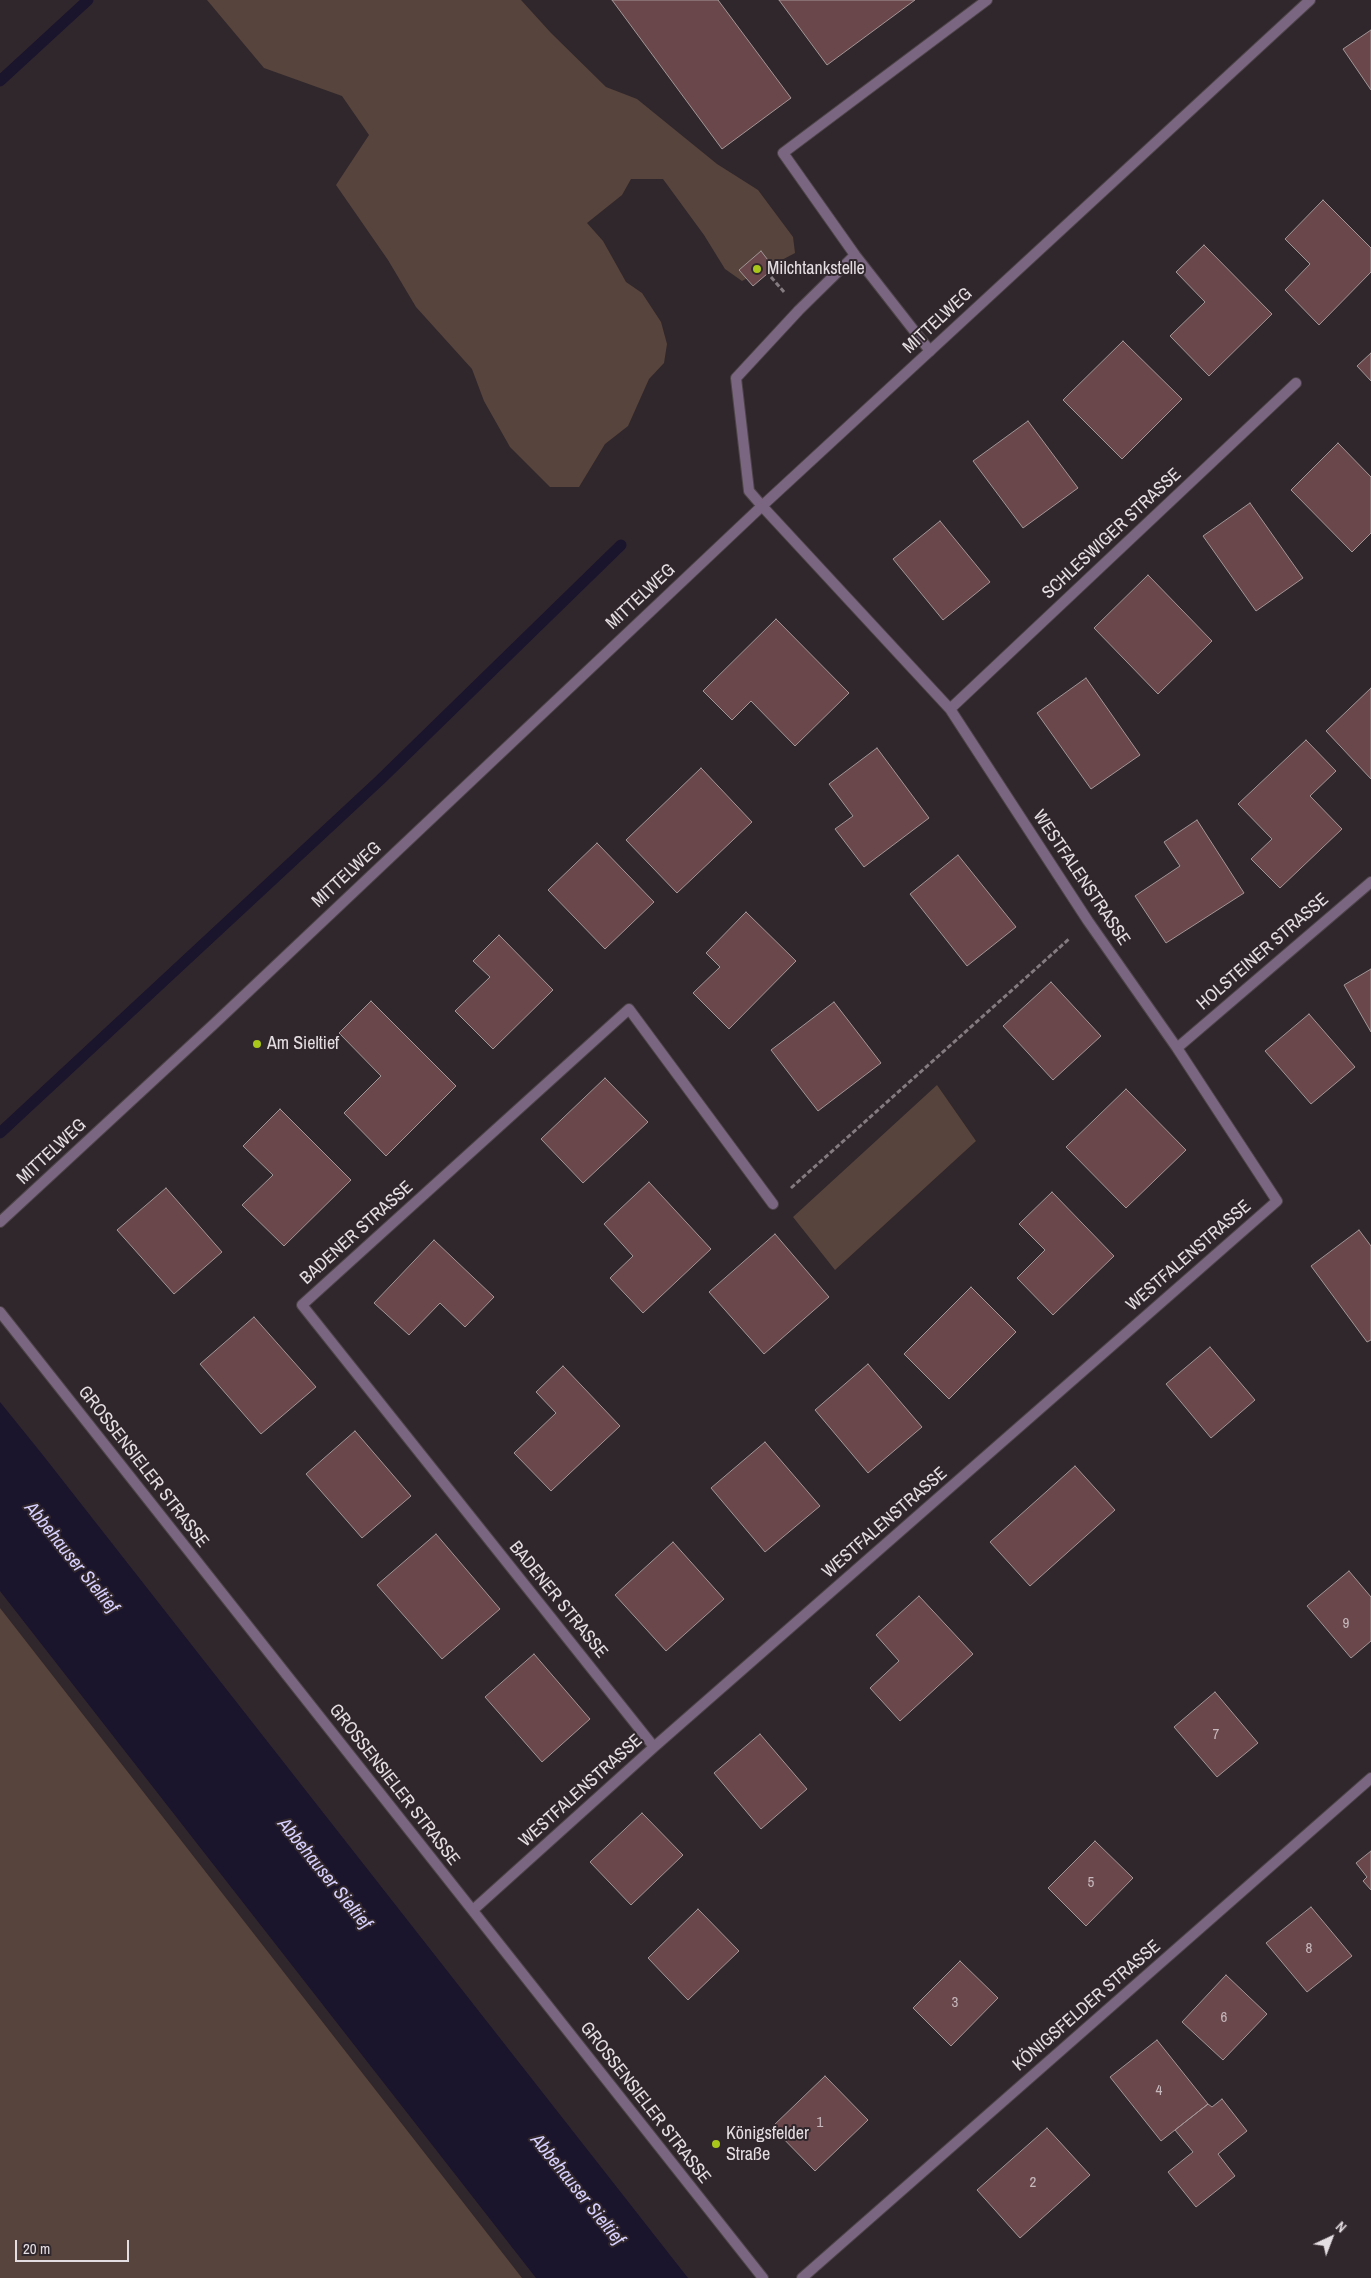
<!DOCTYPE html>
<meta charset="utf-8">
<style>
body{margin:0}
#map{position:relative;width:1371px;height:2278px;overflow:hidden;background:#30272c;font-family:"Archivo Narrow",sans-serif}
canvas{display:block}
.north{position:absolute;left:1306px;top:2213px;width:50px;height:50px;-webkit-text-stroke:4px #30272c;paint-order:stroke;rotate:43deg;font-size:14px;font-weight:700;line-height:20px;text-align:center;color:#e4dde1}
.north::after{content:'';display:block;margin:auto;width:18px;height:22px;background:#e4dde1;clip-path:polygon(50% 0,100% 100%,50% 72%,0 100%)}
.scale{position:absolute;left:15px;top:2240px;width:114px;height:22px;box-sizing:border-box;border:2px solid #e4dde1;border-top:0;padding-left:6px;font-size:15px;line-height:18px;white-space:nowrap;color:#e4dde1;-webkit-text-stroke:4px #30272c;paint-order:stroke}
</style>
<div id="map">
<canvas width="1371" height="2278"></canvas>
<div class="north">N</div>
<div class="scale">20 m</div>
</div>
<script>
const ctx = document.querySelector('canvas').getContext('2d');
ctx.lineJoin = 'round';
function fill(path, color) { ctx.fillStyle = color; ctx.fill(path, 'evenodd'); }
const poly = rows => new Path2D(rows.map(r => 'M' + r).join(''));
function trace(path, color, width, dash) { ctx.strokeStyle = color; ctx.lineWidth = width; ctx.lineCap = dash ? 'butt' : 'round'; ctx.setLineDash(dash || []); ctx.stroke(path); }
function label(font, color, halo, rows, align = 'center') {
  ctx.font = font + ' "Archivo Narrow",sans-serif'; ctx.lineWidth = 4; ctx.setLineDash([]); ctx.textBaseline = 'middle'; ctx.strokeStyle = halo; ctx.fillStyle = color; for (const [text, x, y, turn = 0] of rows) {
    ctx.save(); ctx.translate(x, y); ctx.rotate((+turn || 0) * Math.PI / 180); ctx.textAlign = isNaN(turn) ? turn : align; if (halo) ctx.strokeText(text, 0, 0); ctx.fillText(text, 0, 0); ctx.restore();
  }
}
const green = poly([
 [207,0,521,0,551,33,606,87,637,99,717,164,758,190,793,237,795,253,742,281,725,269,704,235,663,179,631,179,622,195,587,223,603,241,626,282,642,293,661,322,667,344,664,363,649,379,628,426,605,444,579,487,550,487,510,447,484,401,472,369,416,307,388,260,336,185,369,135,342,96,264,68],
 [937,1085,976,1141,835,1270,793,1217],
 [0,1608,522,2278,0,2278]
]);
const water = poly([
 [0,1402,42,1454,688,2278,536,2278,0,1591]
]);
const stream = poly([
 [0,81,88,0],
 [0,1133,380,780,621,545]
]);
const building = poly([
 [612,0,718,0,791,98,722,149,612,0],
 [779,0,915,0,827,65,779,0],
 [1371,30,1371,90,1343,49,1371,30],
 [1323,200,1371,248,1371,272,1319,325,1285,290,1310,264,1285,239,1323,200],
 [1204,245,1272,314,1209,376,1170,336,1205,302,1176,272,1204,245],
 [761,251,774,268,753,286,739,270,761,251],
 [1123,341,1182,399,1122,459,1063,400,1123,341],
 [1371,353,1371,381,1357,366,1371,353],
 [1028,421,1078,488,1023,528,973,461,1028,421],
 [1338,443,1371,477,1371,533,1352,552,1291,490,1338,443],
 [1250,503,1303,578,1256,611,1203,536,1250,503],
 [940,521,990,582,943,620,893,559,940,521],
 [1148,575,1212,641,1158,694,1094,628,1148,575],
 [776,619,849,693,795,746,751,701,732,720,703,691,776,619],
 [1086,678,1140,755,1091,789,1037,713,1086,678],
 [1371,688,1371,779,1326,731,1371,688],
 [1306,740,1336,771,1310,796,1342,829,1280,888,1251,859,1272,839,1238,804,1306,740],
 [877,748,929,818,864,867,835,829,853,816,829,784,877,748],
 [701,768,752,822,677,893,626,840,701,768],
 [1197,820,1244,893,1166,943,1135,896,1180,866,1164,842,1197,820],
 [597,843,654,902,605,949,548,890,597,843],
 [958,855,1016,927,967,966,910,894,958,855],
 [746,912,796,961,729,1029,693,993,720,967,706,953,746,912],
 [499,935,553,990,493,1049,455,1011,490,977,473,961,499,935],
 [1371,969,1371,1032,1344,985,1371,969],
 [1051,982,1101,1036,1053,1080,1003,1026,1051,982],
 [371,1001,456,1086,386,1156,344,1113,381,1076,339,1033,371,1001],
 [834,1002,881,1063,818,1111,771,1050,834,1002],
 [1309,1014,1355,1067,1311,1104,1265,1051,1309,1014],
 [605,1078,648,1122,583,1183,541,1139,605,1078],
 [1126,1089,1186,1150,1126,1208,1066,1147,1126,1089],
 [280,1109,351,1180,284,1246,242,1205,273,1175,243,1146,280,1109],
 [649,1182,711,1249,643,1313,610,1278,633,1256,604,1224,649,1182],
 [166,1188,222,1252,174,1294,117,1230,166,1188],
 [1052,1192,1114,1256,1053,1315,1017,1278,1045,1250,1019,1224,1052,1192],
 [1359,1230,1371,1246,1371,1340,1367,1342,1311,1266,1359,1230],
 [775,1234,829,1297,764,1354,709,1292,775,1234],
 [434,1240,494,1297,465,1327,440,1303,409,1335,374,1303,434,1240],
 [971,1287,1016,1332,949,1399,904,1354,971,1287],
 [254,1317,316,1387,261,1434,200,1364,254,1317],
 [1210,1347,1255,1400,1211,1438,1166,1384,1210,1347],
 [868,1364,922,1427,868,1473,815,1410,868,1364],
 [563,1366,620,1426,551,1491,514,1453,556,1413,536,1392,563,1366],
 [355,1431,411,1496,362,1538,306,1474,355,1431],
 [765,1442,820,1506,765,1552,711,1488,765,1442],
 [1075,1466,1115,1510,1030,1586,990,1542,1075,1466],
 [436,1534,500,1609,442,1659,377,1585,436,1534],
 [673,1542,724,1599,666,1651,615,1595,673,1542],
 [1349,1571,1371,1597,1371,1641,1351,1658,1307,1606,1349,1571],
 [919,1596,973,1654,900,1721,870,1688,899,1661,876,1635,919,1596],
 [534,1654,590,1719,542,1762,485,1697,534,1654],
 [1215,1692,1258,1743,1217,1777,1174,1727,1215,1692],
 [760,1734,807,1789,761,1829,714,1773,760,1734],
 [642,1813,683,1855,631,1905,590,1862,642,1813],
 [1095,1841,1133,1878,1086,1926,1048,1888,1095,1841],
 [1371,1851,1371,1890,1363,1881,1367,1877,1356,1863,1371,1851],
 [1311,1907,1352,1956,1307,1992,1266,1943,1311,1907],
 [698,1909,739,1951,688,2000,648,1958,698,1909],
 [960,1961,998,1998,951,2046,913,2008,960,1961],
 [1226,1975,1267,2014,1223,2060,1182,2022,1226,1975],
 [1157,2040,1208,2104,1161,2141,1110,2077,1157,2040],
 [825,2076,868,2120,815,2171,772,2127,825,2076],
 [1222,2099,1247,2131,1218,2154,1235,2176,1196,2207,1168,2172,1193,2152,1175,2130,1208,2104,1212,2107,1222,2099],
 [1047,2128,1090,2175,1020,2238,977,2190,1047,2128]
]);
const path = poly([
 [771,277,784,292],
 [791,1188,1069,939]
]);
const service = poly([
 [930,351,855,255,783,153,987,0],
 [762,506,749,491,736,378,799,310,855,255]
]);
const minor = poly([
 [950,709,1296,383],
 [1177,1048,1371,882],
 [654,1747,302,1305,629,1009,773,1204],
 [473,1910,654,1747,1277,1201,1177,1048,1088,921,950,709,762,506],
 [802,2278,1371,1778]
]);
const tertiary = poly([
 [0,1222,214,1024,762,506,1310,0],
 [0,1312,763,2278]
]);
const markers = [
 [757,269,5,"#a9c71a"],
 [257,1044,5,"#a9c71a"],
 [716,2144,5,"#a9c71a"]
];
const numberNames = [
 ["9",1346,1624],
 ["7",1216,1735],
 ["5",1091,1883],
 ["8",1309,1949],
 ["3",955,2003],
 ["6",1224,2018],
 ["4",1159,2091],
 ["1",820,2123],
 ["2",1033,2183]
];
const poiNames = [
 ["Milchtankstelle",767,269],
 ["Am Sieltief",267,1044],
 ["Königsfelder",726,2134],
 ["Straße",726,2155]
];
const streetNames = [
 ["MITTELWEG",938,321,-43],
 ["SCHLESWIGER STRASSE",1112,534,-43],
 ["MITTELWEG",641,597,-43],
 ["MITTELWEG",347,875,-43],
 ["WESTFALENSTRASSE",1081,878,56],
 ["HOLSTEINER STRASSE",1263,952,-41],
 ["MITTELWEG",52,1152,-43],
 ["BADENER STRASSE",357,1233,-42],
 ["WESTFALENSTRASSE",1189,1256,-41],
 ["GROSSENSIELER STRASSE",143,1467,52],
 ["WESTFALENSTRASSE",885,1523,-41],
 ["BADENER STRASSE",558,1600,51],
 ["GROSSENSIELER STRASSE",394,1785,52],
 ["WESTFALENSTRASSE",581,1791,-42],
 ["KÖNIGSFELDER STRASSE",1087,2006,-41],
 ["GROSSENSIELER STRASSE",645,2103,52]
];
const waterNames = [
 ["Abbehauser Sieltief",71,1558,51],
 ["Abbehauser Sieltief",324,1874,51],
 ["Abbehauser Sieltief",577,2190,51]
];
fill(green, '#57443d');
fill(water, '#1a142d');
trace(stream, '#1a142d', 11);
fill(building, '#6a474b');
trace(building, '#a39697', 1);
trace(service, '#4d4449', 12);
trace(minor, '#4d4449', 12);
trace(tertiary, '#4d4449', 12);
trace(path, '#837b80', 3, [5, 2.5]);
trace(service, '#7b6681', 10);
trace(minor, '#7b6681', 10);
trace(tertiary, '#7b6681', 10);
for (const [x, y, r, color] of markers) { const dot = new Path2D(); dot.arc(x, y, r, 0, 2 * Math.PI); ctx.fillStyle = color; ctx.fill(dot); trace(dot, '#30272c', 2); }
label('15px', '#c6b8bc', null, numberNames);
label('18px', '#e4dde1', '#30272c', poiNames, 'left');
label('18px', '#e4dde1', '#30272c', streetNames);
label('italic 19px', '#d7d0fe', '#30272c', waterNames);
</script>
